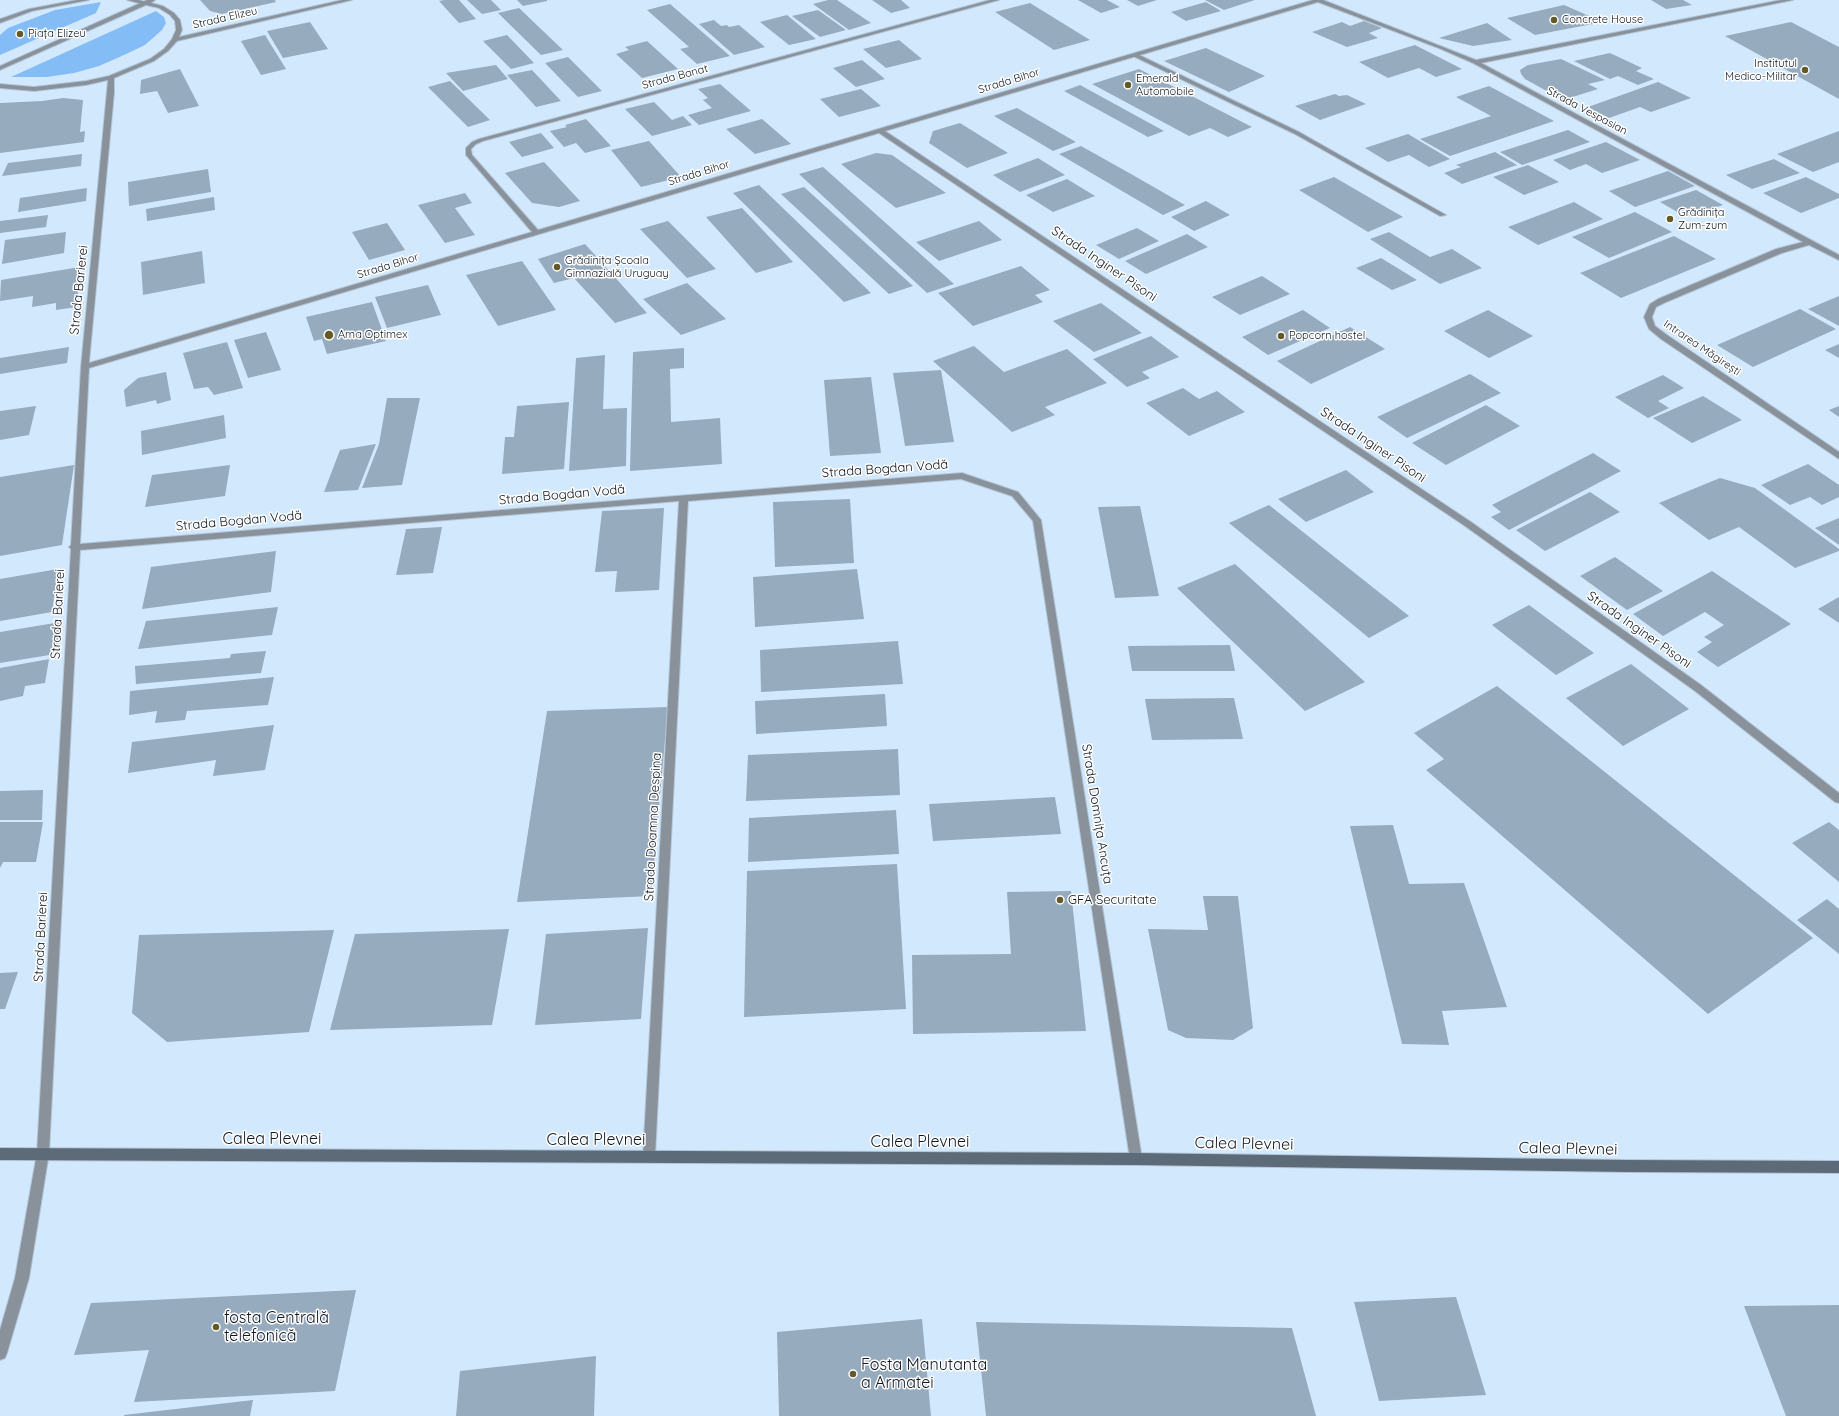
<!DOCTYPE html>
<meta charset="utf-8">
<style>
body{margin:0}
canvas{display:block;background:#d2e8fd}
</style>
<canvas width="1839" height="1416"></canvas>
<script>
const ctx = document.querySelector('canvas').getContext('2d');
ctx.lineJoin = 'round';
function fill(path, color) { ctx.fillStyle = color; ctx.fill(path, 'evenodd'); }
const poly = rows => new Path2D(rows.map(r => 'M' + r).join(''));
function trace(path, color, width, dash) { ctx.strokeStyle = color; ctx.lineWidth = width; ctx.lineCap = dash ? 'butt' : 'round'; ctx.setLineDash(dash || []); ctx.stroke(path); }
function label(font, color, halo, rows, align = 'center') {
  ctx.font = font + ' Quicksand,sans-serif'; ctx.lineWidth = 3; ctx.setLineDash([]); ctx.textBaseline = 'middle'; ctx.strokeStyle = halo; ctx.fillStyle = color; for (const [text, x, y, turn = 0] of rows) {
    ctx.save(); ctx.translate(x, y); ctx.rotate((+turn || 0) * Math.PI / 180); ctx.textAlign = isNaN(turn) ? turn : align; if (halo) ctx.strokeText(text, 0, 0); ctx.fillText(text, 0, 0); ctx.restore();
  }
}
const green = poly([
 [101,2,96,13,0,55,0,35,8,28,55,10],
 [156,11,164,17,166,23,162,30,145,45,124,55,99,66,74,73,47,77,11,77]
]);
const building = poly([
 [200,0,275,0,276,2,222,14,210,11],
 [444,0,459,0,476,19,459,23,439,1],
 [467,0,491,0,501,10,482,14],
 [517,0,547,0,547,1,523,6],
 [828,0,837,0,871,23,849,30,813,4],
 [872,0,901,0,910,8,891,13],
 [1078,0,1107,0,1120,7,1101,13],
 [1127,0,1157,0,1138,6],
 [1205,0,1255,0,1224,10],
 [1651,0,1683,0,1692,5,1666,9],
 [1206,2,1221,11,1186,21,1171,12],
 [1030,3,1090,40,1054,50,995,12],
 [670,4,730,56,697,64,680,49,689,47,647,10],
 [1564,5,1603,22,1535,35,1507,18],
 [519,8,563,50,541,55,498,13],
 [818,10,846,30,820,37,792,16],
 [787,15,816,39,789,45,760,22],
 [714,20,721,26,727,25,729,27,739,25,765,47,734,55,699,24],
 [1364,21,1382,28,1369,33,1378,38,1347,47,1312,32,1342,22,1350,26],
 [310,22,328,49,283,58,267,31],
 [1791,22,1839,47,1839,99,1725,36],
 [1487,23,1512,40,1473,46,1439,38],
 [265,35,286,69,261,75,241,41],
 [507,35,534,63,511,69,483,41],
 [899,40,922,59,886,68,863,49],
 [647,41,678,69,642,78,616,54,629,50,625,47],
 [1415,45,1462,69,1436,77,1419,68,1388,78,1359,62],
 [1206,48,1265,76,1229,92,1164,61],
 [1610,53,1642,68,1636,71,1654,79,1638,85,1618,76,1610,79,1574,61],
 [568,57,602,91,578,97,545,63],
 [1561,59,1605,80,1588,84,1598,89,1563,100,1525,79,1521,74,1520,70,1528,65],
 [862,60,885,79,856,87,833,68],
 [496,65,508,79,463,91,446,73],
 [180,69,199,106,168,113,157,91,140,94,141,80],
 [1139,69,1252,127,1228,137,1210,128,1189,136,1092,84],
 [532,70,561,101,536,107,507,75],
 [450,81,490,120,468,127,428,87],
 [1658,82,1691,98,1651,112,1640,107,1609,118,1588,107],
 [720,84,751,111,699,125,688,115,712,108,703,100,708,98,698,89],
 [1080,85,1164,131,1148,137,1064,91],
 [1489,86,1554,121,1450,156,1420,139,1491,116,1456,97],
 [861,89,881,106,839,117,820,99],
 [1335,94,1339,96,1347,95,1366,104,1320,120,1295,106],
 [63,98,83,100,80,132,85,131,84,142,0,153,0,103,42,101],
 [654,102,672,120,683,116,692,125,652,136,625,109],
 [1017,108,1076,142,1053,151,994,116],
 [586,119,611,146,585,153,576,143,564,147,550,131,567,127,565,125],
 [762,119,791,144,755,154,726,129],
 [960,123,1008,153,967,168,929,143,933,131],
 [1568,130,1590,142,1522,165,1500,152],
 [1839,131,1839,162,1813,172,1777,154],
 [541,133,554,148,522,157,509,142],
 [1408,134,1450,159,1429,167,1409,155,1388,162,1365,148],
 [649,141,681,177,641,187,611,150],
 [1606,142,1640,160,1602,173,1586,164,1570,170,1553,160],
 [1081,146,1131,174,1185,205,1163,215,1059,154],
 [1495,152,1517,165,1462,184,1444,173,1461,167,1456,165],
 [876,153,892,155,946,193,896,208,841,164],
 [82,154,81,166,2,176,8,163],
 [1038,158,1065,175,1020,192,993,175],
 [1774,159,1800,173,1752,189,1726,175],
 [544,162,580,201,559,207,532,203,505,173],
 [1528,165,1559,182,1524,195,1493,177],
 [823,167,954,284,927,293,799,174],
 [208,169,211,192,129,206,128,182],
 [1668,171,1695,186,1635,207,1609,191],
 [1334,177,1403,217,1368,232,1299,190],
 [1806,177,1839,194,1839,198,1801,213,1763,193],
 [1067,179,1095,196,1053,212,1026,195],
 [759,185,871,293,844,302,733,193],
 [804,187,913,286,889,294,781,194],
 [87,188,86,201,18,212,20,198],
 [1696,190,1723,205,1686,217,1660,202],
 [465,193,472,203,455,208,475,235,445,243,418,205],
 [214,197,215,210,147,221,146,209],
 [1206,201,1230,215,1194,231,1171,217],
 [1574,202,1603,219,1538,245,1508,227],
 [742,208,793,262,756,273,706,217],
 [1635,212,1672,232,1609,258,1572,237],
 [48,215,46,227,0,233,0,221],
 [668,221,716,269,687,278,640,229],
 [979,221,1002,240,939,261,916,242],
 [387,223,405,250,369,260,352,232],
 [1137,228,1159,241,1119,259,1096,245],
 [66,232,64,253,2,264,5,240],
 [1389,232,1430,257,1452,249,1482,268,1440,284,1370,239],
 [1187,234,1208,247,1146,274,1125,261],
 [1674,236,1716,259,1621,298,1580,273],
 [585,244,647,313,615,323,574,278,554,283,538,259],
 [202,251,205,283,143,295,141,262],
 [1381,258,1417,280,1392,290,1356,268],
 [522,261,556,310,498,326,466,275],
 [1021,266,1050,290,1035,295,1043,302,973,326,938,293],
 [80,267,77,307,56,310,56,303,32,307,33,296,0,301,1,280],
 [1262,276,1290,294,1240,315,1212,297],
 [687,283,726,319,681,335,643,299],
 [428,285,441,315,387,328,375,297],
 [1839,296,1839,326,1808,309],
 [372,302,386,341,327,354,322,339,314,341,306,317],
 [1101,303,1142,333,1094,352,1053,321],
 [1800,309,1836,329,1753,367,1717,345],
 [1303,310,1330,328,1268,355,1242,337],
 [1488,310,1533,336,1489,358,1444,331],
 [1350,327,1385,349,1311,384,1277,361],
 [266,332,281,370,248,378,234,340],
 [1151,336,1179,357,1142,372,1150,378,1127,387,1093,359],
 [227,342,243,388,214,395,208,387,194,389,183,353],
 [1839,344,1839,358,1825,350],
 [974,346,1004,372,1067,349,1107,383,1045,407,1055,415,1012,432,933,361],
 [69,347,67,363,0,374,0,358],
 [684,348,684,368,670,369,671,422,720,418,722,464,630,471,633,352],
 [605,355,603,409,627,408,626,466,569,471,576,358],
 [941,370,954,442,905,446,893,373],
 [166,372,171,400,157,404,156,400,126,407,124,390,138,378],
 [1470,374,1501,393,1407,438,1377,417],
 [1663,375,1684,388,1658,401,1669,408,1648,418,1615,397],
 [871,377,881,453,830,456,824,380],
 [1183,388,1199,399,1217,391,1245,412,1189,436,1146,403],
 [1703,396,1742,420,1692,443,1653,418],
 [387,398,420,398,402,485,362,488,379,444],
 [569,402,564,469,502,474,505,437,514,437,517,406],
 [1486,405,1520,426,1446,465,1412,443],
 [36,406,29,435,0,440,0,411],
 [1839,406,1839,417,1829,410],
 [224,415,226,438,142,455,141,431],
 [376,444,358,490,324,492,340,450],
 [1593,453,1621,471,1509,530,1491,517,1501,512,1492,505],
 [1808,464,1839,485,1839,497,1822,505,1810,497,1790,505,1761,485],
 [74,465,62,545,0,556,0,477],
 [230,465,225,496,145,507,152,475],
 [1346,470,1374,492,1306,522,1278,499],
 [1720,478,1755,488,1839,549,1839,551,1795,568,1739,527,1709,540,1659,503],
 [1590,492,1620,512,1545,551,1516,530],
 [850,499,854,563,775,567,773,502],
 [1269,505,1409,616,1369,638,1229,523],
 [1140,506,1159,596,1115,598,1098,507],
 [664,508,659,590,615,592,617,571,595,572,602,511],
 [1839,518,1839,545,1815,528],
 [442,527,433,573,396,575,406,529],
 [276,551,271,592,142,609,151,567],
 [1615,557,1663,591,1627,610,1580,576],
 [1235,564,1365,682,1305,711,1177,588],
 [58,569,52,612,0,621,0,579],
 [857,569,864,619,755,627,753,577],
 [1712,571,1791,624,1718,667,1697,652,1712,642,1704,637,1724,625,1705,612,1663,636,1633,614],
 [1839,597,1839,623,1818,609],
 [1529,605,1594,653,1556,675,1492,625],
 [278,607,272,635,138,649,146,621],
 [61,622,56,654,0,663,0,632],
 [898,641,903,684,761,692,760,650],
 [1230,645,1235,671,1132,671,1128,646],
 [266,651,261,673,136,684,135,666,230,658,231,654],
 [49,659,45,683,25,686,23,696,0,701,0,668],
 [1631,664,1689,709,1623,746,1566,698],
 [274,677,268,705,187,711,185,720,155,723,157,711,129,715,130,691],
 [1497,686,1813,938,1708,1014,1426,770,1444,759,1414,733],
 [885,694,887,726,756,734,755,701],
 [1234,698,1243,739,1152,740,1145,699],
 [668,707,651,896,517,902,547,711],
 [274,725,265,770,213,776,216,760,128,773,132,742],
 [898,749,900,795,746,801,748,755],
 [43,790,42,820,0,820,0,791],
 [1055,797,1061,834,933,841,929,804],
 [896,810,899,854,748,862,749,818],
 [0,822,43,822,36,862,3,862,0,868],
 [1829,822,1839,830,1839,882,1792,843],
 [1393,825,1409,884,1464,883,1507,1007,1442,1011,1449,1045,1402,1044,1350,826],
 [897,864,906,1009,744,1017,747,871],
 [1071,891,1086,1031,913,1034,912,955,1011,954,1007,892],
 [1203,896,1238,896,1253,1028,1233,1040,1186,1038,1168,1030,1148,929,1208,930],
 [1827,899,1839,909,1839,954,1797,920],
 [648,928,641,1019,535,1025,546,934],
 [509,929,492,1025,330,1030,355,934],
 [334,930,309,1032,167,1042,132,1013,139,935],
 [18,972,5,1009,0,1009,0,973],
 [356,1290,335,1391,134,1402,149,1350,74,1355,91,1303],
 [1456,1297,1486,1395,1379,1401,1354,1302],
 [1839,1305,1839,1416,1786,1416,1744,1306],
 [922,1319,931,1416,779,1416,777,1332],
 [976,1322,1292,1328,1316,1416,986,1416],
 [596,1356,594,1416,456,1416,460,1371],
 [253,1400,250,1416,124,1416,124,1415]
]);
const service = poly([
 [77,0,89,0,32,11,0,23,0,19,29,9,77,0],
 [127,0,139,0,149,3,146,5,127,0],
 [1133,54,1137,54,1299,132,1446,215,1440,216,1295,134,1133,56,1133,54],
 [43,1147,47,1149,49,1153,29,1278,7,1353,5,1358,0,1360,0,1330,15,1278,37,1153,39,1149,43,1147]
]);
const minor = poly([
 [147,0,155,0,151,3,163,6,174,13,180,20,182,30,179,37,342,0,352,0,177,41,168,51,154,61,114,78,114,93,89,363,532,232,466,155,466,148,472,142,479,139,990,0,999,0,483,141,476,144,471,149,472,155,538,230,1313,0,1323,0,1476,60,1781,0,1793,0,1481,63,1839,255,1839,260,1809,245,1782,253,1664,303,1656,307,1652,317,1655,326,1667,335,1839,452,1839,459,1661,339,1649,329,1644,317,1650,304,1658,299,1776,249,1803,242,1473,63,1441,49,1318,2,885,131,1471,522,1701,685,1839,793,1839,803,1835,802,1695,691,1465,526,879,133,89,368,80,544,962,473,1018,492,1041,520,1142,1159,1141,1163,1136,1165,1131,1163,1130,1159,1033,521,1012,496,961,479,688,501,655,1157,653,1161,649,1163,645,1161,643,1157,679,501,80,550,49,1153,47,1157,43,1159,39,1157,37,1153,71,549,69,547,71,545,81,367,108,80,86,85,34,91,0,88,0,84,34,87,86,81,109,76,150,59,164,49,172,39,176,30,175,21,170,15,159,8,146,5,2,69,0,70,0,66,147,0]
]);
const secondary = poly([
 [0,1148,1136,1153,1627,1160,1839,1161,1839,1173,1627,1172,1136,1165,0,1160,0,1148]
]);
const markers = [
 [1554,20,4,"#645a26"],
 [20,34,4,"#645a26"],
 [1805,70,4,"#645a26"],
 [1128,85,4,"#645a26"],
 [1670,219,4,"#645a26"],
 [557,267,4,"#645a26"],
 [329,335,5,"#645a26"],
 [1281,336,4,"#645a26"],
 [1060,900,4,"#645a26"],
 [216,1327,4,"#645a26"],
 [853,1374,4,"#645a26"]
];
const farStreetnames = [
 ["Strada Elizeu",225,18,-13],
 ["Strada Banat",675,77,-15],
 ["Strada Bihor",1009,81,-17],
 ["Strada Vespasian",1587,111,28],
 ["Strada Bihor",699,173,-17],
 ["Strada Bihor",388,266,-17],
 ["Intrarea Măgirești",1702,348,34]
];
const farPoinames = [
 ["Concrete House",1562,20],
 ["Piața Elizeu",28,34],
 ["Institutul",1797,64,"right"],
 ["Medico-Militar",1797,77,"right"],
 ["Emerald",1136,79],
 ["Automobile",1136,92],
 ["Grădinița",1678,213],
 ["Zum-zum",1678,226],
 ["Grădinița Școala",565,261],
 ["Gimnazială Uruguay",565,274],
 ["Ama Optimex",338,335],
 ["Popcorn hostel",1289,336]
];
const streetNames = [
 ["Strada Inginer Pisoni",1104,264,34],
 ["Strada Barierei",79,290,-84],
 ["Strada Inginer Pisoni",1373,445,34],
 ["Strada Bogdan Vodă",885,469,-4],
 ["Strada Bogdan Vodă",562,495,-5],
 ["Strada Bogdan Vodă",239,521,-5],
 ["Strada Barierei",58,614,-87],
 ["Strada Inginer Pisoni",1639,630,35],
 ["Strada Domnița Ancuța",1097,814,81],
 ["Strada Doamna Despina",653,827,-87],
 ["Strada Barierei",41,937,-87]
];
const poiNames = [
 ["GFA Securitate",1068,900]
];
const nearStreetnames = [
 ["Calea Plevnei",272,1139],
 ["Calea Plevnei",596,1140],
 ["Calea Plevnei",920,1142],
 ["Calea Plevnei",1244,1144,1],
 ["Calea Plevnei",1568,1149,1]
];
const nearPoinames = [
 ["fosta Centrală",224,1318],
 ["telefonică",224,1336],
 ["Fosta Manutanta",861,1365],
 ["a Armatei",861,1383]
];
fill(green, '#84bdf5');
fill(building, '#97abbf');
trace(service, '#b3c6d9', 2);
trace(minor, '#b3c6d9', 2);
trace(secondary, '#b3c6d9', 2);
fill(service, '#89929b');
fill(minor, '#89929b');
fill(secondary, '#5d6a77');
for (const [x, y, r, color] of markers) { const dot = new Path2D(); dot.arc(x, y, r, 0, 2 * Math.PI); ctx.fillStyle = color; ctx.fill(dot); trace(dot, '#fff', 1.5); }
label('11px', '#0f161e', '#fff', farStreetnames);
label('11px', '#0f161e', '#fff', farPoinames, 'left');
label('13px', '#0f161e', '#fff', streetNames);
label('13px', '#0f161e', '#fff', poiNames, 'left');
label('16px', '#0f161e', '#fff', nearStreetnames);
label('16px', '#0f161e', '#fff', nearPoinames, 'left');
</script>
